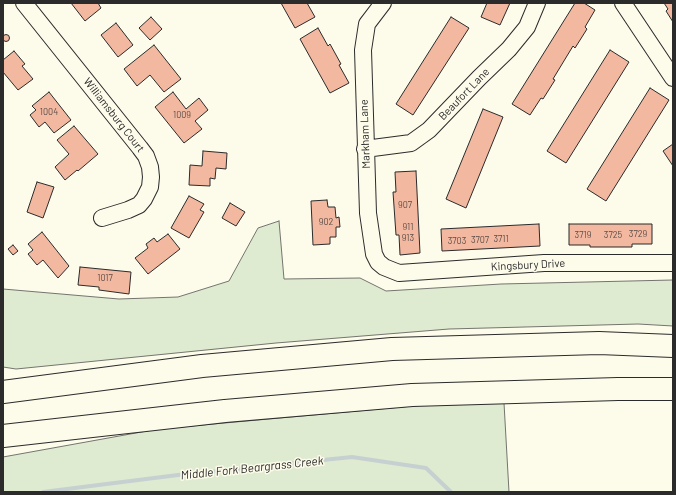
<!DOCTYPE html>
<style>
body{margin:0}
#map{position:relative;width:676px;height:495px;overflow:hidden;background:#fdfbea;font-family:Barlow,sans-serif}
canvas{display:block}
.frame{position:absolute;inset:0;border:4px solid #2b2b2b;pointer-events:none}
</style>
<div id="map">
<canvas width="676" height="495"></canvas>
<div class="frame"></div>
</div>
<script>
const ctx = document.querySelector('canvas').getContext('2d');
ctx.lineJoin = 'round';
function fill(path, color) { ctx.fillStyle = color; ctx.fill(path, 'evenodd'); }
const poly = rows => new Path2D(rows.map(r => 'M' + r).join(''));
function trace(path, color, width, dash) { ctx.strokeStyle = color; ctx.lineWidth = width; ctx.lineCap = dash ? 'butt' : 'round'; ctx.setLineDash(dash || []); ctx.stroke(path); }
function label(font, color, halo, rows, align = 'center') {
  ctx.font = font + ' Barlow,sans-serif'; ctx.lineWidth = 3; ctx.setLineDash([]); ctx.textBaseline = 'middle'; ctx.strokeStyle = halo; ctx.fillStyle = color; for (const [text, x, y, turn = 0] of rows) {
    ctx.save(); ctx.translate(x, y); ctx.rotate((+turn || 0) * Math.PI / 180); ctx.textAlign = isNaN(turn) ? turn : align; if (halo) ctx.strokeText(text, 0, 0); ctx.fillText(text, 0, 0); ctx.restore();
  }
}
const green = poly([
 [279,221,284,279,360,278,386,291,501,284,673,280,673,326,638,324,449,329,276,343,16,369,3,367,3,289,119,299,178,297,229,281,258,228,279,221],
 [446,403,504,403,509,492,3,492,3,457,158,429,446,403]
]);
const stream = poly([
 [43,492,178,475,352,457,426,468,451,492]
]);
const building = poly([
 [71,3,98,3,101,8,85,21,71,3],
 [281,3,307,3,315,17,295,28,281,3],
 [487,3,510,3,500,25,481,17,487,3],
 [575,3,584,3,595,10,585,27,587,29,575,48,573,46,553,79,555,80,543,99,541,98,530,115,512,104,575,3],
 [664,3,673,3,673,22,666,11,668,9,664,3],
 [151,17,162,29,150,40,139,28,151,17],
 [451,17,469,28,413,115,396,104,451,17],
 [116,23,133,45,118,57,101,35,116,23],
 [318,28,328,46,330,44,341,64,339,65,349,83,330,93,300,39,318,28],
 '2.5 38a3.5 3.5 0 1 1 7 0a3.5 3.5 0 1 1-7 0Z',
 [154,45,181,79,164,92,150,75,137,86,124,69,154,45],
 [610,50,629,62,566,163,547,151,610,50],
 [14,51,25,64,22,66,33,79,18,90,3,72,3,60,14,51],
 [650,88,669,100,606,201,587,189,650,88],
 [49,92,71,120,54,133,45,122,39,127,30,115,36,110,32,106,49,92],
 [173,92,186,109,199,98,208,110,195,121,202,129,184,143,155,107,173,92],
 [483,109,503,117,466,208,446,199,483,109],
 [74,126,98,154,78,171,77,170,65,180,55,167,69,154,57,140,74,126],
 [673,144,673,166,663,151,673,144],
 [203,151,227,153,226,169,216,168,215,179,210,178,210,186,189,185,190,165,202,166,203,151],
 [416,171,420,253,400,255,399,235,396,235,393,192,396,192,395,172,416,171],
 [37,182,54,187,43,218,27,212,37,182],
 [189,196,204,204,200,210,204,212,189,238,171,228,189,196],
 [327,200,328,207,335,207,336,218,339,217,340,227,336,227,336,237,330,237,330,244,313,245,311,201,327,200],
 [230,203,245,212,236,226,222,218,230,203],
 [539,224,540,246,442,251,441,229,539,224],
 [569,224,652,224,652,244,632,244,632,247,590,247,590,245,569,245,569,224],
 [42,232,69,266,58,278,43,260,37,265,28,254,33,250,28,244,42,232],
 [168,234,180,249,148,274,135,258,148,248,146,244,154,238,157,242,168,234],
 [13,245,18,251,13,255,8,249,13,245],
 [80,267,131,272,129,294,99,290,99,287,78,285,80,267]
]);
const minor = poly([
 [24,3,140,148,146,156,150,167,151,177,150,187,144,199,139,205,128,210,102,218],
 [383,3,367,24,363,50,368,213,374,254,378,262,384,267,399,273,544,263,673,263],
 [623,3,673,78],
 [365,149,411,143,429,130,479,78,509,49,527,27,537,3]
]);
const highway = poly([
 [3,392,202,366,392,349,599,343,673,346],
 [3,436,225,411,412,395,618,389,673,389]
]);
const numberNames = [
 ["1004",49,112],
 ["1009",182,115],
 ["907",405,205],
 ["902",326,222],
 ["911",408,227],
 ["3729",638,234],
 ["3719",583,235],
 ["3725",613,235],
 ["913",408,238],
 ["3711",501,239],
 ["3707",480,240],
 ["3703",457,241],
 ["1017",105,278]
];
const streetNames = [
 ["Beaufort Lane",464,94,-46],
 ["Williamsburg Court",114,115,52],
 ["Markham Lane",365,134,-92],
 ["Kingsbury Drive",528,265,-3]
];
const waterNames = [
 ["Middle Fork Beargrass Creek",252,468,-6]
];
fill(green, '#deebd1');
trace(green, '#74746e', 1);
trace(stream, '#c7d0d0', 4);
fill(building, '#f2b8a0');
trace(building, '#2b2b2b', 1);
trace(minor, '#2b2b2b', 18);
trace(highway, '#2b2b2b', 24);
trace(minor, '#fdfbea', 16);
trace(highway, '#fdfbea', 22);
label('9px', '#5d4e48', null, numberNames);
label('11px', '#2b2b2b', '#fdfbea', streetNames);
label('italic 12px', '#2b2b2b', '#fdfbea', waterNames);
</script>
